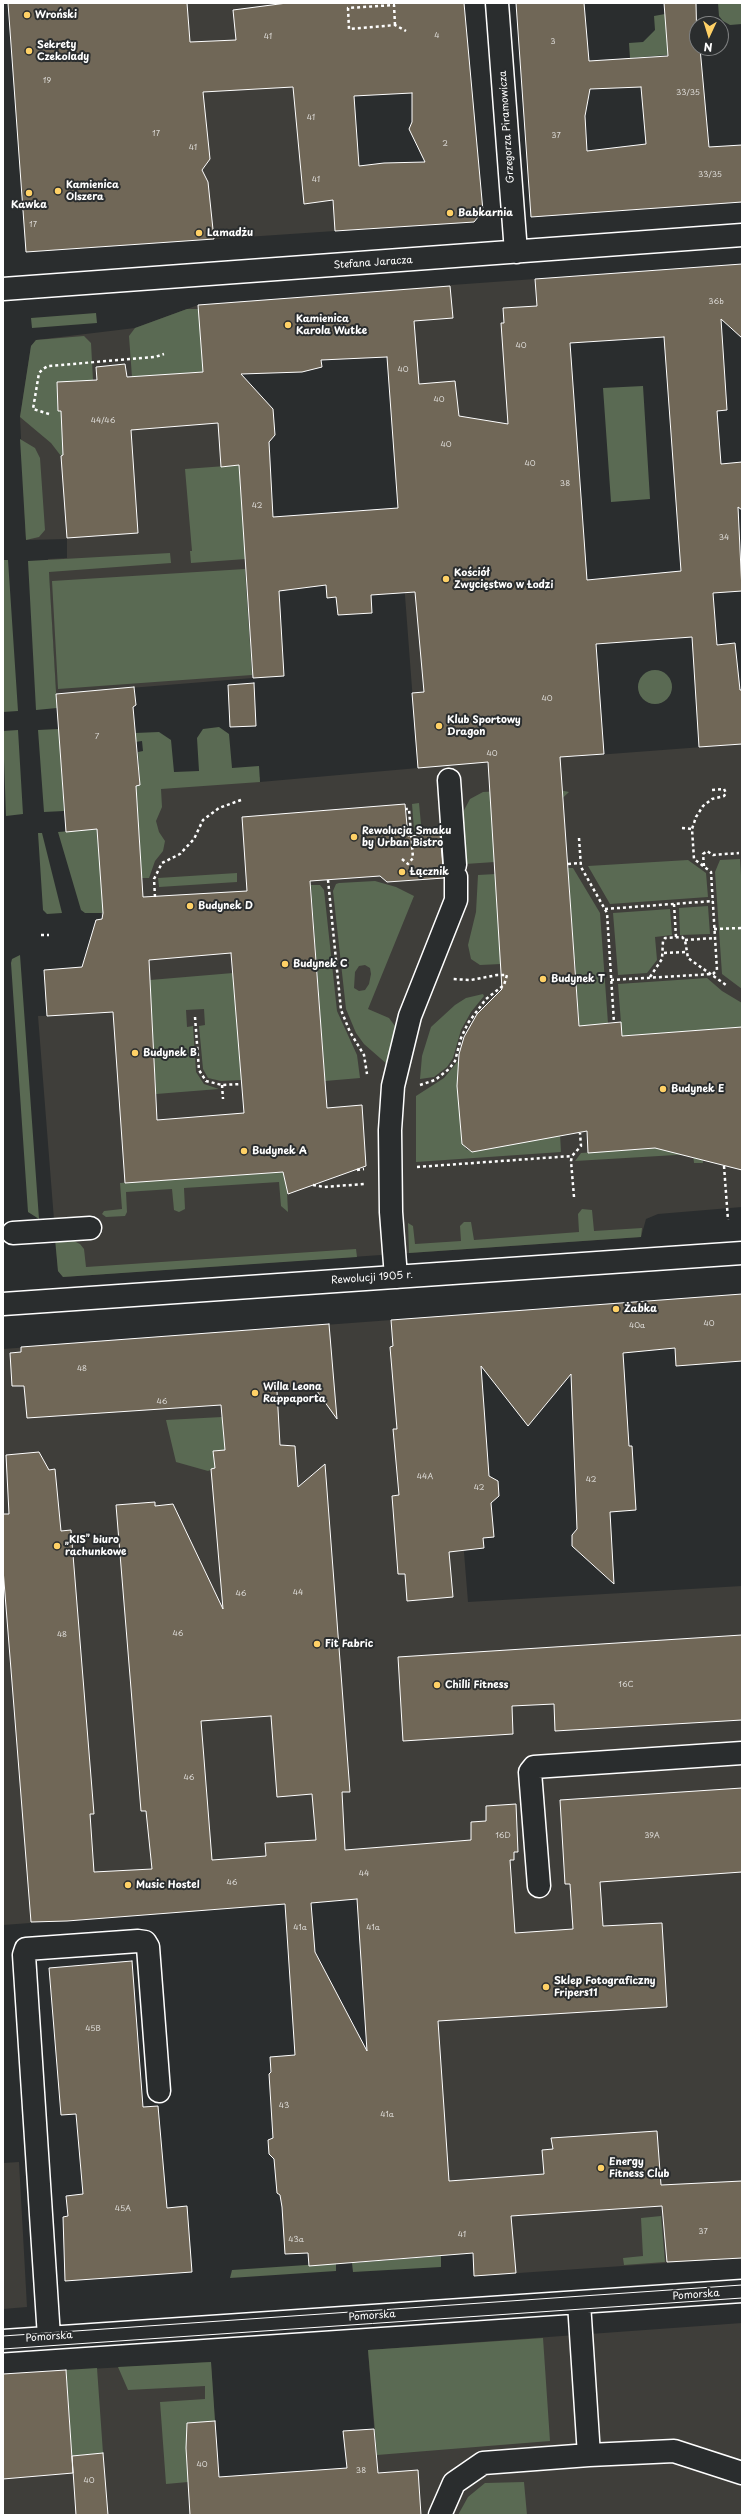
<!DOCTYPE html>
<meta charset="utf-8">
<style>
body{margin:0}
#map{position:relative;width:745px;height:2518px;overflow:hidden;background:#2a2d2e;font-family:"Playpen Sans",sans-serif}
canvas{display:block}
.frame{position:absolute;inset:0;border:4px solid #fff;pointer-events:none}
.north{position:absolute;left:689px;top:16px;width:40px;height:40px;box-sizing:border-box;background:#2a2d2e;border:1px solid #7f8182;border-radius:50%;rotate:184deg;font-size:11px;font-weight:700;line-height:16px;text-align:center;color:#fff}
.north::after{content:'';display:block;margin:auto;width:14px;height:18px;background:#ffd166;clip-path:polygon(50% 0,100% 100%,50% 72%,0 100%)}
</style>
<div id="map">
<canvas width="745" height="2518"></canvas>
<div class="frame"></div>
<div class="north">N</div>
</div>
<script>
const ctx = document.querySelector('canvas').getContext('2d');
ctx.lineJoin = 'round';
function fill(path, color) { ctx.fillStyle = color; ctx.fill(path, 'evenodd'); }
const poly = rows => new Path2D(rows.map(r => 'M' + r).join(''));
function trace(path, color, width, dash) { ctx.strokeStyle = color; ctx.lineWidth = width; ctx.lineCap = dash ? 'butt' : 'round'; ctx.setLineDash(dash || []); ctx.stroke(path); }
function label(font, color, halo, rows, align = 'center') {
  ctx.font = font + ' "Playpen Sans",sans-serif'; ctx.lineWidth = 4; ctx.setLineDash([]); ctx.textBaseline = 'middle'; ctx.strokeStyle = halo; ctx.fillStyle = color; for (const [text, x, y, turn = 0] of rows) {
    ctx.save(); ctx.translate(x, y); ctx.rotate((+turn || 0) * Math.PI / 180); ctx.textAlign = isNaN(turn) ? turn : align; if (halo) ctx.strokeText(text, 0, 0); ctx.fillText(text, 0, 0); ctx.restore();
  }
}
const built = poly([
 [163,3,318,3,335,231,187,241],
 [535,279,570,757,742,744,742,1207,658,1214,646,1219,641,1237,63,1277,58,1271,38,1016,47,1016,106,966,97,944,95,920,102,919,101,913,104,913,97,830,66,832,63,791,260,777,260,782,418,768,382,290],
 [228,303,253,678,56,694,48,559,67,558,67,539,26,540,20,417,31,346,36,340,135,328,198,305],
 [445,1316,468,1602,742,1586,742,2258,474,2276,473,2253,412,2258,384,1897,3,1925,3,1349],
 [19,2162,27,2307,3,2309,3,2163],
 [742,2323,742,2515,381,2515,368,2350],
 [211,2362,220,2499,314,2515,3,2515,3,2374]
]);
const green = poly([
 [718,3,742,3,742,24,730,25,723,21,719,16],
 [665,14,668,55,630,58,629,43,643,42,655,30,654,16],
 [187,309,199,309,214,371,132,377,129,336,135,328],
 [96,313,97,323,32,328,31,318],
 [84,336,91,343,93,380,57,383,58,411,61,411,63,455,61,456,51,443,20,417,31,346,36,340],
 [643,386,650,499,611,502,603,388],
 [20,439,35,448,40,458,45,530,39,537,26,540],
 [239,465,246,559,191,563,190,551,192,551,185,469],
 [170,553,171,563,49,572,57,708,36,710,28,561],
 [3,560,8,560,18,711,3,712],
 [245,569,252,675,58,689,52,581],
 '638 687a17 17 0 1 1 34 0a17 17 0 1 1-34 0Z',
 [219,727,229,734,232,768,259,766,260,782,161,789,162,807,156,821,159,832,165,841,163,851,155,861,149,878,142,878,136,786,140,785,138,752,143,751,142,741,135,742,135,733,159,732,171,740,174,772,199,771,197,738,203,729],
 [59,729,64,811,44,812,38,730],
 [18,730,23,814,6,816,3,731],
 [549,788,569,792,495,862,465,864,462,814,470,799,483,792],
 [419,803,422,835,417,868,412,804],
 [97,829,104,913,85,913,81,910,58,832],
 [38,833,42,833,62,913,47,914,43,910],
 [740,859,742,891,742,989,722,974,715,872,720,860],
 [688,860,706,873,708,897,610,904,588,866],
 [568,868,573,868,600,913,609,1037,580,1039,575,959,555,960,554,954,574,952],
 [237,873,237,882,159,887,158,878],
 [496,874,501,964,480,965,471,959,468,945,476,912,478,875],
 [375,881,396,887,414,896,368,1009,389,1018,395,1026,388,1065,364,1044,356,1033,346,1009,333,891,336,884,339,883],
 [365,965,370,968,371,974,369,984,365,990,359,991,354,988,355,972,359,966],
 [311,885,320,885,324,890,337,1011,357,1055,360,1078,325,1081],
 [708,906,710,934,680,935,679,908],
 [670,909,672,935,655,937,657,960,647,973,618,975,613,913],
 [20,955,39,1219,28,1212,11,963,12,959],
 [233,973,241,1080,221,1081,208,1078,203,1069,199,1026,205,1025,204,1009,186,1010,187,1027,193,1026,196,1072,204,1084,219,1089,156,1094,150,980],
 [707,978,722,991,742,1003,742,1027,622,1036,618,984],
 [483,994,484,996,471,1012,461,1030,453,1058,447,1067,434,1077,420,1079,422,1056,431,1027,455,1005,466,998],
 [458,1061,462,1140,466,1149,473,1152,560,1134,561,1152,416,1162,416,1096,444,1078],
 [701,1145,703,1163,694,1163,693,1154,575,1161,581,1153],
 [286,1172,288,1212,281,1206,279,1182,184,1188,185,1209,179,1212,174,1210,172,1189,126,1192,127,1212,125,1216,106,1217,102,1214,104,1211,122,1209,120,1183],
 [582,1209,592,1210,594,1231,642,1228,641,1237,409,1253,408,1223,413,1226,415,1244,461,1241,460,1226,464,1222,471,1222,474,1240,579,1232,578,1214],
 [55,1239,70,1239,80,1244,84,1249,86,1267,356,1249,357,1257,63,1277,58,1271],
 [222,1417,225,1450,213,1451,215,1468,208,1471,176,1462,166,1420],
 [661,2216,665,2262,624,2265,623,2258,643,2256,641,2218],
 [441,2256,441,2267,353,2272,352,2263],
 [336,2263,336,2271,230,2278,232,2270],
 [543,2338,550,2441,377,2455,368,2350],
 [211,2362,215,2421,187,2423,188,2482,166,2484,160,2402,205,2399,205,2386,128,2390,118,2367],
 [97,2368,103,2453,72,2456,66,2370],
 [524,2482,527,2515,458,2515,468,2497,485,2483]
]);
const building = poly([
 [8,3,187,3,190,42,236,40,233,10,287,3,464,3,483,211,474,222,335,231,333,200,304,204,293,87,203,92,210,159,202,170,208,182,214,239,26,252,8,3],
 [412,93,412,122,409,129,425,162,384,163,359,166,354,96,412,93],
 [516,3,584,3,589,61,668,56,664,3,696,3,697,48,700,48,709,147,742,145,742,202,531,217,516,3],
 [641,87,646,144,587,151,585,116,590,89,641,87],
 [742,264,742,338,721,319,727,410,717,411,721,464,742,462,742,510,738,507,742,591,713,593,717,645,735,643,740,690,742,690,742,744,699,747,692,637,596,644,604,754,560,757,579,1026,621,1022,622,1036,742,1027,742,1170,655,1148,588,1153,587,1131,472,1152,462,1144,457,1086,459,1054,464,1037,477,1014,502,989,488,762,418,768,412,693,424,692,415,592,371,595,372,613,338,615,336,597,327,598,326,585,279,591,284,676,253,678,239,465,221,467,218,423,131,430,138,533,67,538,61,456,63,455,61,411,58,411,57,382,97,380,96,367,125,364,127,377,203,372,198,305,450,286,453,318,414,321,419,384,455,381,459,416,508,424,501,323,504,323,503,308,537,306,535,279,742,264],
 [664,337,681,571,587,580,570,343,664,337],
 [387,357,398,508,273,517,269,442,275,435,273,409,241,374,302,372,322,367,321,360,387,357],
 [254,683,256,726,230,727,228,685,254,683],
 [134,687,136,705,133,707,140,785,136,786,143,897,247,891,242,817,405,804,408,836,440,834,444,878,387,882,380,876,310,881,327,1108,362,1105,366,1166,288,1194,283,1172,125,1183,113,1012,47,1016,44,970,82,967,96,920,102,919,103,913,97,829,66,832,56,694,134,687],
 [231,953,244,1113,157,1120,149,960,231,953],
 [742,1294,742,1361,676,1366,675,1348,623,1353,629,1446,632,1446,636,1510,610,1512,614,1584,572,1546,572,1535,577,1529,571,1374,528,1426,481,1366,489,1476,498,1481,499,1496,491,1503,494,1537,483,1538,484,1548,449,1552,453,1597,407,1601,405,1574,398,1574,392,1496,399,1495,393,1429,397,1429,390,1347,393,1346,391,1320,742,1294],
 [329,1324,337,1419,314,1387,277,1391,280,1445,295,1446,298,1487,325,1464,350,1792,342,1792,345,1850,471,1840,471,1822,486,1821,486,1806,516,1804,518,1852,514,1852,514,1860,510,1860,515,1933,573,1929,570,1884,565,1884,560,1800,742,1788,742,1872,600,1882,603,1926,662,1923,667,2007,438,2021,449,2181,544,2174,542,2150,553,2149,551,2138,657,2131,661,2185,742,2181,742,2258,667,2262,662,2206,511,2216,516,2273,474,2276,473,2253,309,2266,308,2253,285,2254,282,2207,280,2195,277,2193,274,2159,269,2154,268,2140,273,2138,269,2074,271,2072,270,2057,295,2055,285,1904,67,1921,31,1922,3,1569,3,1514,9,1514,6,1455,39,1452,49,1470,55,1469,61,1531,71,1530,94,1814,90,1814,94,1872,152,1869,146,1811,141,1811,116,1505,155,1502,155,1506,173,1504,223,1609,211,1469,215,1468,213,1451,225,1450,221,1405,27,1418,24,1386,12,1386,10,1353,21,1352,21,1347,329,1324],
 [271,1716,277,1797,312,1794,316,1840,265,1843,266,1856,212,1860,201,1721,271,1716],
 [357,1899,367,2051,315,1952,311,1903,357,1899],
 [742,1635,742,1720,555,1731,554,1704,512,1706,513,1734,403,1741,398,1657,742,1635],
 [132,1961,143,2107,158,2106,167,2208,187,2206,192,2272,65,2281,63,2217,68,2216,66,2196,83,2194,76,2114,61,2115,49,1968,132,1961],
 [66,2370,73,2473,3,2479,3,2374,66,2370],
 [215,2421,219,2477,347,2468,343,2431,374,2429,378,2473,418,2470,421,2515,190,2515,186,2448,187,2423,215,2421],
 [103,2453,108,2515,76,2515,72,2456,103,2453]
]);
const path = poly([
 [395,25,394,5,348,8,349,29,395,25,406,31],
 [49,414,33,409,39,373,43,369,48,366,155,357,164,354],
 [682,828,692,829],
 [579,838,581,867,607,913,614,1023],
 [402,859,408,864,413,858,409,809,406,809],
 [568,864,581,863],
 [704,866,703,854,707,851,713,855,739,853],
 [328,880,341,1010,350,1032,364,1055,367,1074],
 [155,897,154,879,162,863,180,854,194,839,203,820,219,808,241,800],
 [674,904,676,937],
 [605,909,713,901],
 [714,929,742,928],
 [41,935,49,935],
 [685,940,715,938],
 [664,953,685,952],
 [650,977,662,959,663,941,665,938,682,937,685,940,688,958,726,985],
 [611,980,713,974,717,970,711,872,694,859,692,829,696,817,703,806,712,799,724,796,726,793,724,789,711,790],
 [195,1017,199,1070,206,1081,222,1085,241,1084],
 [222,1085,223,1099],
 [420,1085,435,1080,449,1069,455,1061,461,1038,468,1023,486,999,504,985,507,975,497,975,471,980,452,979],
 [724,1166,728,1220],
 [417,1167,572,1156],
 [357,1170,364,1169],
 [313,1185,324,1187,364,1184],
 [574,1197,571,1161,572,1156,581,1146,580,1133]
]);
const minor = poly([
 [497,3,516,252],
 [3,289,742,235],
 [449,780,455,865],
 [13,1233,90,1228],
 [396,1277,391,1212,390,1130,393,1086,410,1016,456,900,456,877],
 [3,1304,742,1253],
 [539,1886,530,1772,534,1767,742,1753],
 [49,2337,24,1955,26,1949,138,1941,145,1942,148,1947,159,2091],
 [3,2341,742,2291],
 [589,2455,674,2451,742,2473],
 [440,2515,454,2483,483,2463,589,2455,579,2303]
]);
const tram = poly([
 [3,2336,742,2285],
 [3,2349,742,2298]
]);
const markers = [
 [27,15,4,"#ffd166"],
 [29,51,4,"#ffd166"],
 [58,191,4,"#ffd166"],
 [29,193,4,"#ffd166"],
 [450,213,4,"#ffd166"],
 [199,233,4,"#ffd166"],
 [288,325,4,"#ffd166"],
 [446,579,4,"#ffd166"],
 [439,726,4,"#ffd166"],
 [354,837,4,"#ffd166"],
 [402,872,4,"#ffd166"],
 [190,906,4,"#ffd166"],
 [285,964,4,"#ffd166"],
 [543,979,4,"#ffd166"],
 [135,1053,4,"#ffd166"],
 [663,1089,4,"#ffd166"],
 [244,1151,4,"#ffd166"],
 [616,1309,4,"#ffd166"],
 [255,1393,4,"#ffd166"],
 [57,1546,4,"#ffd166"],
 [317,1644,4,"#ffd166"],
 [437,1685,4,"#ffd166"],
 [128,1885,4,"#ffd166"],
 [546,1987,4,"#ffd166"],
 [601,2168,4,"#ffd166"]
];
const numberNames = [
 ["4",437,36],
 ["41",268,37],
 ["3",553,42],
 ["19",47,81],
 ["33/35",688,93],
 ["41",311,118],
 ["17",156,134],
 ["37",556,136],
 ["2",445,144],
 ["41",193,148],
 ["33/35",710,175],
 ["41",316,180],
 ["17",33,225],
 ["36b",716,302],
 ["40",521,346],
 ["40",403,370],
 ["40",439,400],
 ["44/46",103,421],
 ["40",446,445],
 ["40",530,464],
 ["38",565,484],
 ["42",257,506],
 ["34",724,538],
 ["40",547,699],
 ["7",97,737],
 ["40",492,754],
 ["40",709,1324],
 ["40a",637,1326],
 ["48",82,1369],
 ["46",162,1402],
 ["44A",425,1477],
 ["42",591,1480],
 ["42",479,1488],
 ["44",298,1593],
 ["46",241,1594],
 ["46",178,1634],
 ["48",62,1635],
 ["16C",626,1685],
 ["46",189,1778],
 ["16D",503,1836],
 ["39A",652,1836],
 ["44",364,1874],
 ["46",232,1883],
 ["41a",300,1928],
 ["41a",373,1928],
 ["45B",93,2029],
 ["43",284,2106],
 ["41a",387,2115],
 ["45A",123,2209],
 ["37",703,2232],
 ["41",462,2235],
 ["43a",296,2240],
 ["40",202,2465],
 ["38",361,2471],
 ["40",89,2481]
];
const poiNames = [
 ["Wroński",35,15],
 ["Sekrety",37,45],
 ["Czekolady",37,57],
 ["Kamienica",66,185],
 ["Olszera",66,197],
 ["Kawka",29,205,"center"],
 ["Babkarnia",458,213],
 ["Lamadżu",207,233],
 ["Kamienica",296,319],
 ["Karola Wutke",296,331],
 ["Kościół",454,573],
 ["Zwycięstwo w Łodzi",454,585],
 ["Klub Sportowy",447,720],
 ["Dragon",447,732],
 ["Rewolucja Smaku",362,831],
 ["by Urban Bistro",362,843],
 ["Łącznik",410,872],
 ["Budynek D",198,906],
 ["Budynek C",293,964],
 ["Budynek T",551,979],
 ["Budynek B",143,1053],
 ["Budynek E",671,1089],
 ["Budynek A",252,1151],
 ["Żabka",624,1309],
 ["Willa Leona",263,1387],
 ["Rappaporta",263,1399],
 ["„KIS” biuro",65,1540],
 ["rachunkowe",65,1552],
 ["Fit Fabric",325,1644],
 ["Chilli Fitness",445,1685],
 ["Music Hostel",136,1885],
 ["Sklep Fotograficzny",554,1981],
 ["Fripers11",554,1993],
 ["Energy",609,2162],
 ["Fitness Club",609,2174]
];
const streetNames = [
 ["Grzegorza Piramowicza",507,127,-94],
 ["Stefana Jaracza",373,263,-4],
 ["Rewolucji 1905 r.",372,1278,-4],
 ["Pomorska",696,2295,-4],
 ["Pomorska",372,2316,-4],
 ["Pomorska",49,2337,-4]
];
fill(built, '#3f3e3a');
fill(green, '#5a6a53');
fill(building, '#706757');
trace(building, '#fff', 1);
trace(minor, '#fff', 25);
trace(path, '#fff', 2.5, [3, 3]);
trace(minor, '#2a2d2e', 22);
trace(tram, '#fff', 1);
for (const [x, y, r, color] of markers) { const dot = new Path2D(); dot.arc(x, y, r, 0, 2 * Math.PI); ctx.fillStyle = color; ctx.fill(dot); trace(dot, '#2a2d2e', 1.5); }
label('8px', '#dbd9d5', null, numberNames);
label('bold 10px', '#fff', '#2a2d2e', poiNames, 'left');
label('10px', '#fff', '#2a2d2e', streetNames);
</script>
